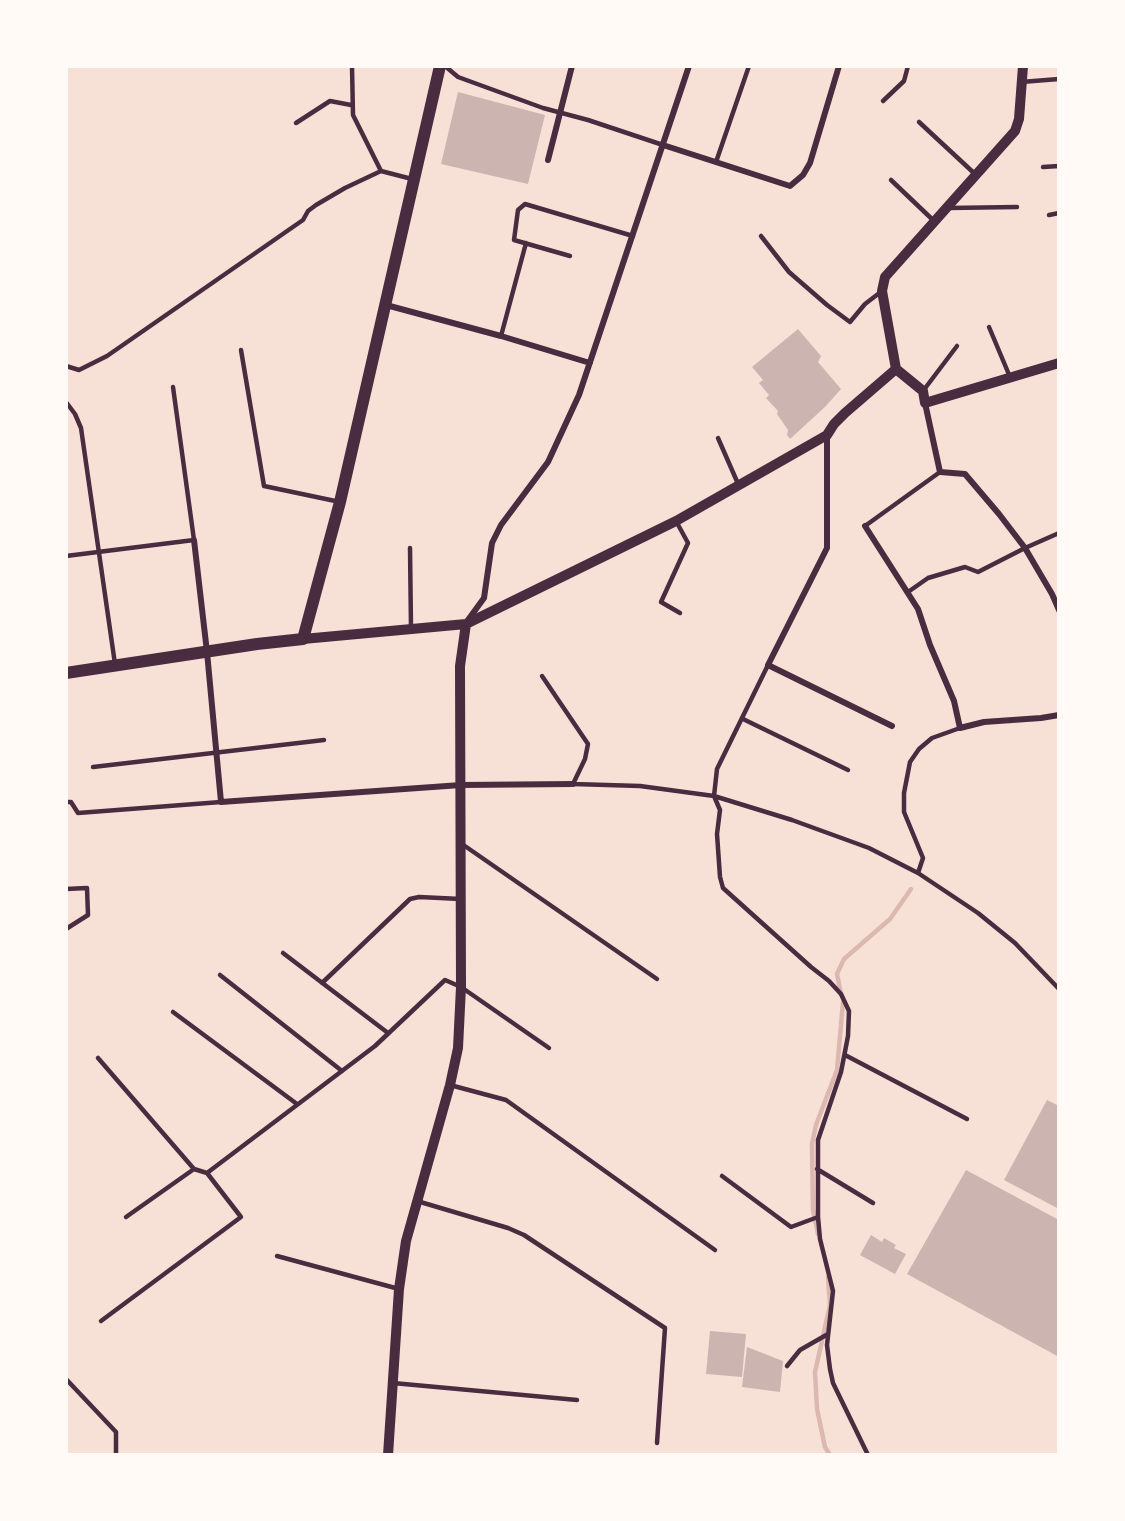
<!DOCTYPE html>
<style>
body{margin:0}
#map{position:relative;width:1125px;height:1521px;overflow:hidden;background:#f7e1d7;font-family:"Sofia Sans Condensed",sans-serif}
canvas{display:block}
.frame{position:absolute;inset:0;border:68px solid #fffaf5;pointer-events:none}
</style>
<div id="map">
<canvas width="1125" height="1521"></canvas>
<div class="frame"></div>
</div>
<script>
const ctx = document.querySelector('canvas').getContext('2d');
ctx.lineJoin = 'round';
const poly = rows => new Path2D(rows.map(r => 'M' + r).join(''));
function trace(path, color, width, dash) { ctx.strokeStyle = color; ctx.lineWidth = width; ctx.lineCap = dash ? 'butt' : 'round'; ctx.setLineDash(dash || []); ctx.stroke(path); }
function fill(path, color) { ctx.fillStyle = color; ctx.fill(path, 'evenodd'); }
const stream = poly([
 [841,994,837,974,844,959,890,919,911,889],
 [818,1234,813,1210,812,1144,816,1125,837,1070,843,1002],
 [828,1277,830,1305,815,1372,817,1409,825,1447,830,1455]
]);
const building = poly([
 [458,92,545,115,528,184,441,164],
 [798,329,821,356,818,362,841,389,825,407,790,439,787,435,788,430,777,414,778,411,766,398,769,395,759,383,763,380,752,367],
 [1047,1100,1059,1106,1059,1209,1004,1180],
 [966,1170,1059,1220,1059,1357,907,1274],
 [871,1235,882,1242,884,1238,896,1245,894,1248,906,1254,895,1274,860,1255],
 [710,1331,746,1334,742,1377,706,1374],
 [747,1347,783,1361,780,1392,742,1387]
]);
const service = poly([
 [352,66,353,115,381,171,412,179],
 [445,66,458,77,543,108,588,120,663,145],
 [1021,82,1059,79],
 [883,101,904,81,908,66],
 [919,122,975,174],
 [296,123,330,101,351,105],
 [716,162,749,66],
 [1043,167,1059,166],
 [891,180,934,221],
 [948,208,1017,207],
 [1049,215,1059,213],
 [761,236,789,272,827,305,850,322,865,304,882,291],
 [570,256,514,240,518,210,525,204,633,236],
 [989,327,1010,377],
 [501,336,526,243],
 [241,350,264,486,340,502],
 [66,366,79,370,107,356,303,220,308,211,316,205,345,188,381,171],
 [923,391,957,346],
 [66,402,75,414,81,428,115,664],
 [718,438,739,486],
 [676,521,688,543,661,602,680,613],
 [865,526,940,472],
 [410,548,411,628],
 [66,556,194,540,173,387],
 [908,592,928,578,965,567,978,572,1025,548,1059,533],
 [768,665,717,769,714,796,720,810,717,834,720,877,723,888,811,967,829,981,841,994,849,1011,848,1036,841,1072,818,1140,818,1217,820,1239,833,1291,827,1345,830,1369,833,1383,868,1455],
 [542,676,588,744,585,759,573,784,640,786,714,796,792,820,869,848,918,873,978,913,1015,943,1059,989],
 [743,719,848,770],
 [93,767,324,740],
 [66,802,71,802,78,813,221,802],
 [462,844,657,979],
 [918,873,923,858,904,812,904,793,910,762,919,749,932,738,960,728],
 [66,889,87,888,88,915,66,929],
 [283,953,388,1033],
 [220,975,342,1071],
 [322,983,410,899,419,897,461,899],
 [173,1012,297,1104],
 [845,1055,967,1119],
 [98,1058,194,1169],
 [450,1085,506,1100,715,1250],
 [817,1169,873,1203],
 [207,1173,375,1046,445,980,461,987,549,1048],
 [722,1176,791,1227,818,1217],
 [417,1201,508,1228,524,1235,665,1328,657,1443],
 [277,1256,399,1289],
 [101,1321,241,1217,207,1173,194,1169,126,1217],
 [787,1366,800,1350,828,1334],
 [66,1379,116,1432,116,1455],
 [393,1383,577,1400]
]);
const minor = poly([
 [663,145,790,186,803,175,810,163,839,66],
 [548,160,572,66],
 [386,305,501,336,590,363],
 [925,403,940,472,965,474,999,514,1025,548,1052,594,1059,610],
 [827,435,827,548,768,665,892,726],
 [865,526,918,609,930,645,954,701,960,728,984,722,1041,718,1059,715],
 [194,540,207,652,221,802,461,785,573,784],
 [468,620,484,598,492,543,501,525,548,462,579,395,689,66]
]);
const tertiary = poly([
 [896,369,882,291,885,277,1015,131,1019,119,1023,66],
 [896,369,923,391,925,403,1059,363],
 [303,639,466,624,676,521,827,435,834,424,845,413,896,369],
 [388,1455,399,1289,406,1241,450,1085,458,1048,461,987,460,666,466,624]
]);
const secondary = poly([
 [66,673,257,644,303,639,340,502,440,66]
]);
trace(stream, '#dcb8b0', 4.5);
fill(building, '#ccb4b1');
trace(service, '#4a2c40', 4.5);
trace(minor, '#4a2c40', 6);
trace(tertiary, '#4a2c40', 10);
trace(secondary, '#4a2c40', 12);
</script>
